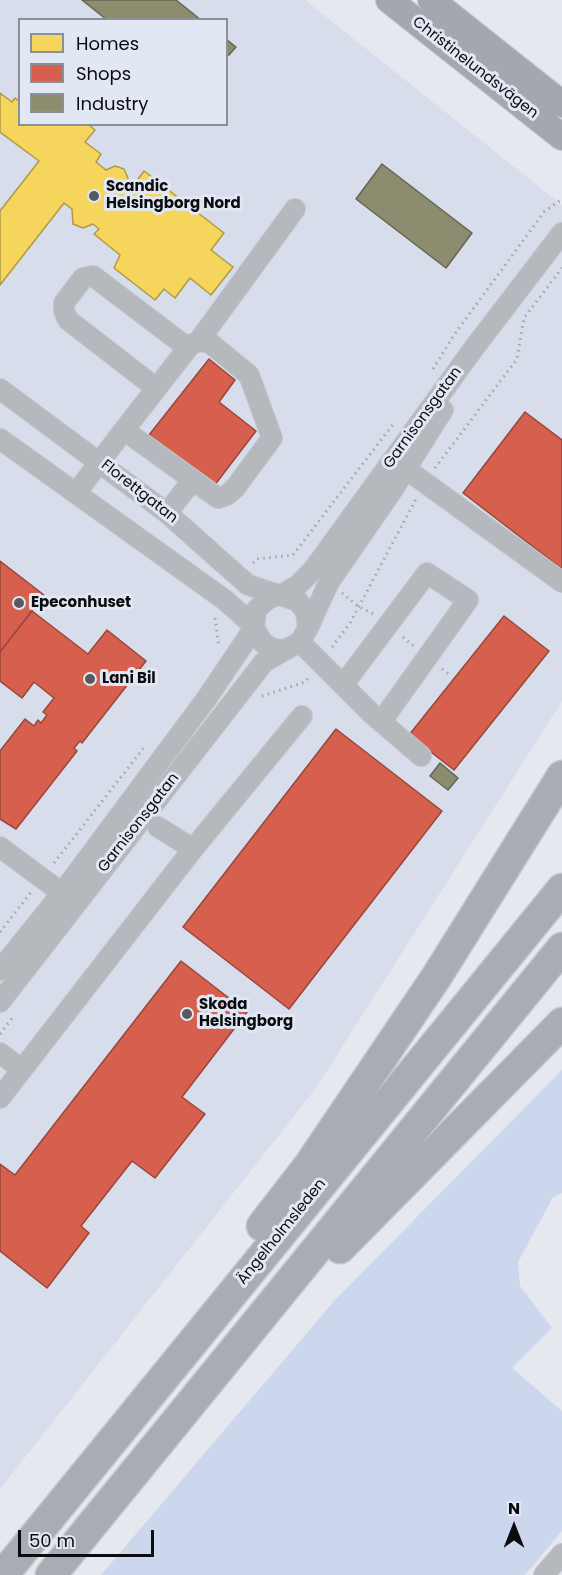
<!DOCTYPE html>
<meta charset="utf-8">
<style>
body{margin:0}
#map{position:relative;width:562px;height:1575px;overflow:hidden;background:#e5e8ef;font-family:Poppins,sans-serif}
canvas{display:block}
.legend{position:absolute;left:18px;top:18px;width:210px;height:108px;box-sizing:border-box;background:#e1e7f3;border:2px solid #8b8f98;margin:0;padding:8px 10px;list-style:none;font-size:18px;color:#0a0c0f}
.legend li{display:flex;align-items:center;gap:12px;height:30px}
.legend b{width:30px;border:2px solid #8b8f98}
.north{position:absolute;left:484px;top:1497px;width:60px;height:60px;-webkit-text-stroke:4px #e1e7f3;paint-order:stroke;rotate:0deg;font-size:16px;font-weight:700;line-height:24px;text-align:center;color:#0a0c0f}
.north::after{content:'';display:block;margin:auto;width:21px;height:27px;background:#0a0c0f;clip-path:polygon(50% 0,100% 100%,50% 72%,0 100%)}
.scale{position:absolute;left:18px;top:1530px;width:136px;height:27px;box-sizing:border-box;border:3px solid #0a0c0f;border-top:0;padding-left:8px;font-size:18px;line-height:21px;white-space:nowrap;color:#0a0c0f;-webkit-text-stroke:4px #e1e7f3;paint-order:stroke}
</style>
<div id="map">
<canvas width="562" height="1575"></canvas>
<ul class="legend">
<li><b style="height:16px;background:#f6d55c"></b>Homes</li>
<li><b style="height:16px;background:#d6604d"></b>Shops</li>
<li><b style="height:16px;background:#8c8c6e"></b>Industry</li>
</ul>
<div class="north">N</div>
<div class="scale">50 m</div>
</div>
<script>
const ctx = document.querySelector('canvas').getContext('2d');
ctx.lineJoin = 'round';
function fill(path, color) { ctx.fillStyle = color; ctx.fill(path, 'evenodd'); }
const poly = rows => new Path2D(rows.map(r => 'M' + r).join(''));
function trace(path, color, width, dash) { ctx.strokeStyle = color; ctx.lineWidth = width; ctx.lineCap = dash ? 'butt' : 'round'; ctx.setLineDash(dash || []); ctx.stroke(path); }
function label(font, color, halo, rows, align = 'center') {
  ctx.font = font + ' Poppins,sans-serif'; ctx.lineWidth = 6; ctx.setLineDash([]); ctx.textBaseline = 'middle'; ctx.strokeStyle = halo; ctx.fillStyle = color; for (const [text, x, y, turn = 0] of rows) {
    ctx.save(); ctx.translate(x, y); ctx.rotate((+turn || 0) * Math.PI / 180); ctx.textAlign = isNaN(turn) ? turn : align; if (halo) ctx.strokeText(text, 0, 0); ctx.fillText(text, 0, 0); ctx.restore();
  }
}
const built = poly([
 [0,0,305,0,562,205,562,701,316,1088,0,1489],
 [20,20,226,20,226,124,20,124]
]);
const green = poly([
 [562,1070,562,1193,553,1197,518,1262,520,1286,552,1328,512,1368,562,1411,562,1531,525,1575,101,1575,335,1300]
]);
const homes = poly([
 [0,93,12,102,15,98,20,102,20,124,88,124,95,130,85,142,101,154,96,162,106,170,115,166,124,169,128,178,125,185,130,190,144,171,224,233,211,250,233,267,211,295,190,278,175,298,164,289,155,300,114,268,120,255,94,234,99,229,93,224,83,228,73,224,72,209,64,203,0,285,0,211,39,161,0,132,0,93]
]);
const shops = poly([
 [209,359,235,380,219,402,256,431,214,486,149,435,209,359],
 [525,412,562,440,562,569,463,493,525,412],
 [0,561,44,595,0,652,0,561],
 [32,611,88,654,107,630,146,661,82,743,80,741,74,748,77,751,16,829,0,819,0,751,25,719,34,726,38,720,41,723,47,715,43,712,54,698,34,682,22,698,0,681,0,652,32,611],
 [504,616,549,651,454,770,409,735,504,616],
 [336,729,442,811,289,1009,183,927,336,729],
 [181,961,247,1012,182,1097,205,1114,155,1178,132,1161,81,1226,89,1233,47,1288,0,1251,0,1164,15,1175,181,961]
]);
const industry = poly([
 [82,0,176,0,201,20,107,20,82,0],
 [226,39,236,47,229,55,226,55,226,39],
 [382,164,472,233,446,268,356,199,382,164],
 [440,763,458,778,448,790,430,776,440,763]
]);
const path = poly([
 [433,369,454,335,544,212,562,199],
 [435,468,517,359,524,318,562,268],
 [253,563,257,559,293,555,394,423],
 [342,593,359,607,374,614],
 [215,618,219,647],
 [403,637,414,646],
 [332,647,350,623,416,499],
 [442,669,450,675],
 [262,696,305,682,310,676],
 [54,863,146,745],
 [0,932,31,892],
 [0,1034,13,1017]
]);
const minor = poly([
 [198,342,295,209],
 [156,388,68,320,64,311,64,303,83,278,93,276,188,348],
 [0,389,167,513,248,585,298,601,306,612,308,628,300,642,285,650,273,649,263,643,254,628,256,610,268,599,275,596],
 [0,439,225,600,253,625],
 [406,469,562,582],
 [76,493,124,430,218,498,227,495,235,488,272,438,249,375,210,343,202,341,191,344,124,430],
 [167,513,192,481],
 [281,595,298,585,313,570,474,348,562,233],
 [308,628,329,582,392,491,443,410],
 [300,642,372,714,421,756],
 [343,685,427,573,468,600,381,722],
 [158,827,193,849,302,716],
 [0,847,62,893],
 [0,970,62,893,207,698,254,628],
 [0,1002,264,662,285,650],
 [0,1053,21,1069],
 [0,1098,193,849],
 [544,1575,562,1554]
]);
const major = poly([
 [389,0,562,137],
 [431,0,562,104]
]);
const highway = poly([
 [262,1226,310,1164,437,976,562,776],
 [340,1248,562,1023],
 [3,1575,562,889],
 [51,1575,562,948]
]);
const markers = [
 [94,196,6,"#57595d"],
 [19,603,6,"#57595d"],
 [90,679,6,"#57595d"],
 [187,1014,6,"#57595d"]
];
const streetNames = [
 ["Christinelundsvägen",475,68,38],
 ["Garnisonsgatan",423,418,-54],
 ["Florettgatan",139,492,38],
 ["Garnisonsgatan",139,823,-52],
 ["Ängelholmsleden",282,1232,-51]
];
const poiNames = [
 ["Scandic",106,187],
 ["Helsingborg Nord",106,204],
 ["Epeconhuset",31,603],
 ["Lani Bil",102,679],
 ["Skoda",199,1005],
 ["Helsingborg",199,1022]
];
fill(built, '#d7ddeb');
fill(green, '#ccd6ec');
fill(homes, '#f6d55c');
trace(homes, '#af9945', 1.5);
fill(shops, '#d6604d');
trace(shops, '#99473a', 1.5);
fill(industry, '#8c8c6e');
trace(industry, '#656652', 1.5);
trace(minor, '#c3c6ca', 22);
trace(major, '#c3c6ca', 28);
trace(highway, '#c3c6ca', 33);
trace(path, '#a4a6ab', 3, [1.5, 4.5]);
trace(minor, '#b5b8bd', 20);
trace(major, '#a4a7ae', 26);
trace(highway, '#a9acb3', 30);
for (const [x, y, r, color] of markers) { const dot = new Path2D(); dot.arc(x, y, r, 0, 2 * Math.PI); ctx.fillStyle = color; ctx.fill(dot); trace(dot, '#e1e7f3', 2); }
label('15px', '#0a0c0f', '#e1e7f3', streetNames);
label('bold 15px', '#0a0c0f', '#e1e7f3', poiNames, 'left');
</script>
